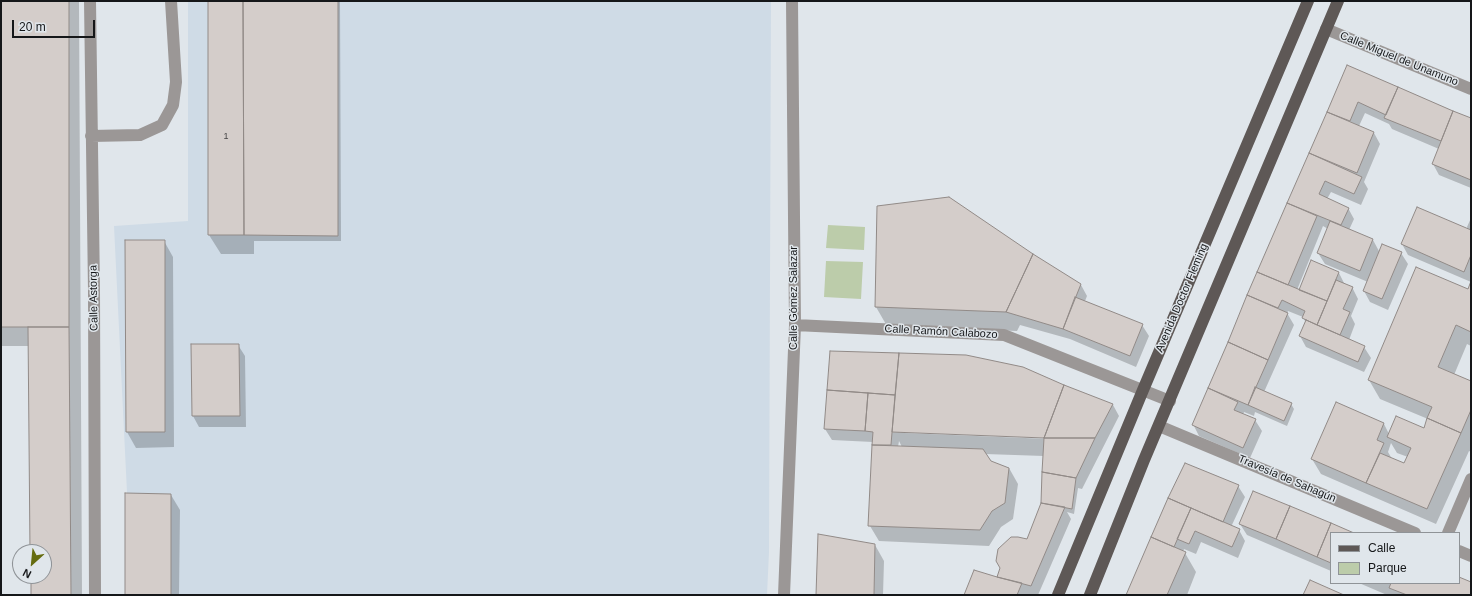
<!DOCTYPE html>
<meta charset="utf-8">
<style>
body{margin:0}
#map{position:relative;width:1472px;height:596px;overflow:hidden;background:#e0e6eb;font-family:Arial,sans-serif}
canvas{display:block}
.frame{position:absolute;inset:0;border:2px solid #151719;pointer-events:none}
.legend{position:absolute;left:1330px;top:532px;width:130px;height:52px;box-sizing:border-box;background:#e0e6eb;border:1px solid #8f9397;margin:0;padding:5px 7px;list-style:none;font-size:12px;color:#151719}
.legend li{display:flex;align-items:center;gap:8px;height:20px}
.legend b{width:20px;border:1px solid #8f9397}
.north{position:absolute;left:12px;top:544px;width:40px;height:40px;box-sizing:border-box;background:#e0e6eb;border:1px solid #8f9397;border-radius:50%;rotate:207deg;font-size:11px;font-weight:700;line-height:16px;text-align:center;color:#151719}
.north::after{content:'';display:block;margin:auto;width:14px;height:18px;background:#656c10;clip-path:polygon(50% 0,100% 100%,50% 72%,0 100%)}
.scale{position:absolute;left:12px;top:20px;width:83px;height:18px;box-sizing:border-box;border:2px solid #151719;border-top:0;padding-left:5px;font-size:12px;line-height:14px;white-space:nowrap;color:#151719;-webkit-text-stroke:3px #e0e6eb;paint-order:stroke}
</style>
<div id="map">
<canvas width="1472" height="596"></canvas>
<div class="frame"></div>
<ul class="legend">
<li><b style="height:5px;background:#5e5856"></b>Calle</li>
<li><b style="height:11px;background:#bcccaa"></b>Parque</li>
</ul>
<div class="north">N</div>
<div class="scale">20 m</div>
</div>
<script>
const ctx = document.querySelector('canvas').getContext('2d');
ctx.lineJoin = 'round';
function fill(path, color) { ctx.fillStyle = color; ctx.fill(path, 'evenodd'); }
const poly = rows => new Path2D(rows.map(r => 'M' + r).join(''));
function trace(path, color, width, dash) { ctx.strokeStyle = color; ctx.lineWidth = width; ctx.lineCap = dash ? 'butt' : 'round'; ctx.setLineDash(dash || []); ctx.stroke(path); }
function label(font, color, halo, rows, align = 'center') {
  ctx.font = font + ' Arial,sans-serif'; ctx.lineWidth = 3; ctx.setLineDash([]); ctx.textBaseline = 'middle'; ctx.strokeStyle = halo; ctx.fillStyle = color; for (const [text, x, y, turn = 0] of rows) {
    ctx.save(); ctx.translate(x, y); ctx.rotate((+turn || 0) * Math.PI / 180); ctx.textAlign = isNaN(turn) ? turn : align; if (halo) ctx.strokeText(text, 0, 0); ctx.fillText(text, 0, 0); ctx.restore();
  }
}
const built = poly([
 [188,1,771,1,769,552,767,595,132,595,114,226,188,221]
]);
const green = poly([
 [828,225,865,227,864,250,826,248],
 [826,261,863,262,861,299,824,297]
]);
const shadow = poly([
 [1,1,79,1,82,595,32,595,32,576,44,576,44,552,31,552,29,346,1,346],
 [208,1,340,1,341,241,254,241,254,254,221,254,209,235],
 [1348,66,1471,119,1471,188,1439,175,1433,164,1439,149,1392,129,1389,124,1365,113,1359,126,1374,133,1380,144,1364,182,1368,189,1361,205,1331,192,1327,199,1348,208,1354,219,1349,230,1373,240,1380,253,1401,253,1408,264,1388,310,1370,302,1364,291,1368,282,1325,264,1318,253,1328,229,1323,226,1297,290,1299,291,1312,262,1339,273,1345,285,1352,287,1358,299,1351,316,1355,324,1349,340,1364,347,1371,358,1364,372,1306,347,1300,336,1306,323,1303,317,1288,311,1287,313,1294,325,1264,392,1291,404,1294,409,1287,426,1255,412,1254,416,1244,412,1243,415,1255,420,1262,431,1250,458,1199,436,1193,424],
 [878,207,1032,255,1081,285,1087,296,1085,301,1142,325,1149,336,1136,367,1070,339,1020,325,1017,331,887,326,876,307],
 [1471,218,1471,282,1408,255,1402,244,1468,230,1467,227],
 [164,241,173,257,174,447,136,448,127,432],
 [1471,283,1471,346,1467,344,1454,375,1471,382,1471,452,1469,451,1436,524,1321,474,1312,459,1336,403,1384,424,1389,434,1425,430,1428,419,1380,399,1369,380,1468,290],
 [1391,443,1397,453,1408,457,1404,465,1392,459,1388,452],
 [192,345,238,345,245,356,246,427,199,427,193,416],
 [831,352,966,356,1063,386,1113,405,1119,416,1082,489,1078,488,1074,514,1067,512,1071,519,1038,595,1027,594,1028,595,965,595,997,578,1027,540,1042,503,1044,456,985,454,991,462,1009,468,1018,484,1013,519,1001,527,989,546,879,541,870,526,873,442,832,440,825,429],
 [904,431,1049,437,1049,439,904,433],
 [899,441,902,447,898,447],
 [1238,486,1245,497,1231,527,1239,530,1245,541,1238,558,1201,542,1196,554,1184,549,1183,552,1185,553,1196,572,1187,595,1127,595,1168,498],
 [171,495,180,510,179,595,126,595],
 [1240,524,1351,533,1331,533,1331,571,1247,535],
 [875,545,884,561,883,595,817,595],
 [1459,578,1471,583,1471,595,1387,595,1359,583,1459,583]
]);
const building = poly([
 [1,1,69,1,69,327,1,327,1,1],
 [208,1,243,1,244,235,208,235,208,1],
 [243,1,338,1,338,236,244,235,243,1],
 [1347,65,1398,87,1386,115,1358,102,1350,121,1327,112,1347,65],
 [1398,87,1453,111,1441,141,1384,118,1398,87],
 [1453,111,1471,118,1471,180,1432,164,1453,111],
 [1327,112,1374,132,1357,173,1309,153,1327,112],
 [1309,153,1362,177,1354,194,1325,181,1319,194,1349,208,1341,225,1287,203,1309,153],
 [949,197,1033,254,1006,312,875,307,877,206,949,197],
 [1287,203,1317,216,1288,285,1257,272,1287,203],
 [1417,207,1471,230,1471,255,1464,272,1401,244,1417,207],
 [1330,221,1373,239,1360,271,1317,253,1330,221],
 [125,240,165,240,165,432,126,432,125,240],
 [1382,244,1402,252,1382,299,1363,291,1382,244],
 [1033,254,1081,284,1063,329,1006,312,1033,254],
 [1311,260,1339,272,1327,301,1299,290,1311,260],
 [1416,267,1468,289,1471,281,1471,332,1456,325,1438,367,1471,381,1471,410,1461,433,1427,418,1432,407,1368,380,1416,267],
 [1257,272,1327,301,1317,325,1302,318,1305,311,1282,300,1278,308,1247,295,1257,272],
 [1336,280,1353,287,1343,309,1350,312,1340,335,1317,325,1336,280],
 [1247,295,1288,313,1268,360,1228,342,1247,295],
 [1075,297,1143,324,1130,356,1063,329,1075,297],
 [1306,320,1365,346,1358,362,1299,336,1306,320],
 [28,327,69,327,71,595,31,595,31,576,44,576,44,552,30,552,28,327],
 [1228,342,1268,360,1248,405,1208,388,1228,342],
 [191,344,239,344,240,416,192,416,191,344],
 [830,351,899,353,895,395,827,390,830,351],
 [899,353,966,355,1023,367,1064,385,1044,438,892,432,899,353],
 [1064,385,1113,404,1095,438,1044,438,1064,385],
 [1255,387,1292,403,1284,421,1248,405,1255,387],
 [1208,388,1238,402,1234,410,1256,419,1243,448,1192,425,1208,388],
 [827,390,868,393,865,431,824,429,827,390],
 [868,393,895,395,891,445,872,445,873,432,865,431,868,393],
 [1336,402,1384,423,1377,440,1384,443,1366,483,1311,459,1336,402],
 [1396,416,1424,428,1427,418,1461,433,1427,509,1366,483,1380,453,1404,463,1411,448,1387,437,1396,416],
 [1044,438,1095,438,1076,478,1042,472,1044,438],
 [872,445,983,449,991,461,1009,468,1005,503,992,511,980,530,868,526,872,445],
 [1185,463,1239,485,1223,522,1168,498,1185,463],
 [1042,472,1076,478,1072,509,1041,503,1042,472],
 [1253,491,1290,506,1276,539,1239,524,1253,491],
 [125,493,171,494,171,595,125,595,125,493],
 [1168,498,1191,508,1174,547,1151,537,1168,498],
 [1041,503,1065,507,1031,586,997,577,1000,568,996,561,998,549,1011,537,1018,537,1027,539,1041,503],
 [1290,506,1331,523,1317,557,1276,539,1290,506],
 [1191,508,1240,529,1232,547,1195,531,1189,544,1177,539,1191,508],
 [1331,523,1354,533,1331,533,1331,563,1317,557,1331,523],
 [818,534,875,544,874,595,816,595,818,534],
 [1151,537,1186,552,1167,595,1126,595,1151,537],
 [974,570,997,577,1022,583,1017,595,964,595,974,570],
 [1459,577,1471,582,1471,595,1407,595,1389,588,1391,583,1459,583,1459,577],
 [1310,580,1344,595,1303,595,1310,580]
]);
const minor = poly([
 [90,1,94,290,95,595],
 [1326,29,1471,89],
 [91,136,140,135,162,125,173,105,176,82,171,1],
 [795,325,1004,335,1170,401],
 [1159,426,1415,533],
 [1448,533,1471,479],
 [1459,551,1471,556],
 [784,595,795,325,792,1]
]);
const major = poly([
 [1058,595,1143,390,1308,1],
 [1090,595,1144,460,1338,1]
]);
const numberNames = [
 ["1",226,137]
];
const streetNames = [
 ["Calle Miguel de Unamuno",1399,59,22],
 ["Calle Astorga",94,298,-91],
 ["Calle Gómez Salazar",794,298,-90],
 ["Avenida Doctor Fleming",1182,298,-67],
 ["Calle Ramón Calabozo",941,332,3],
 ["Travesía de Sahagún",1287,479,23]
];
fill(built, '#cfdbe6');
fill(green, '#bcccaa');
fill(shadow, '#0003');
fill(building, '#d4cdca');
trace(building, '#918a87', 1);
trace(minor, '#9b9796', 12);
trace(major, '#5e5856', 12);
label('9px', '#454445', null, numberNames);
label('11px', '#151719', '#e0e6eb', streetNames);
</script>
